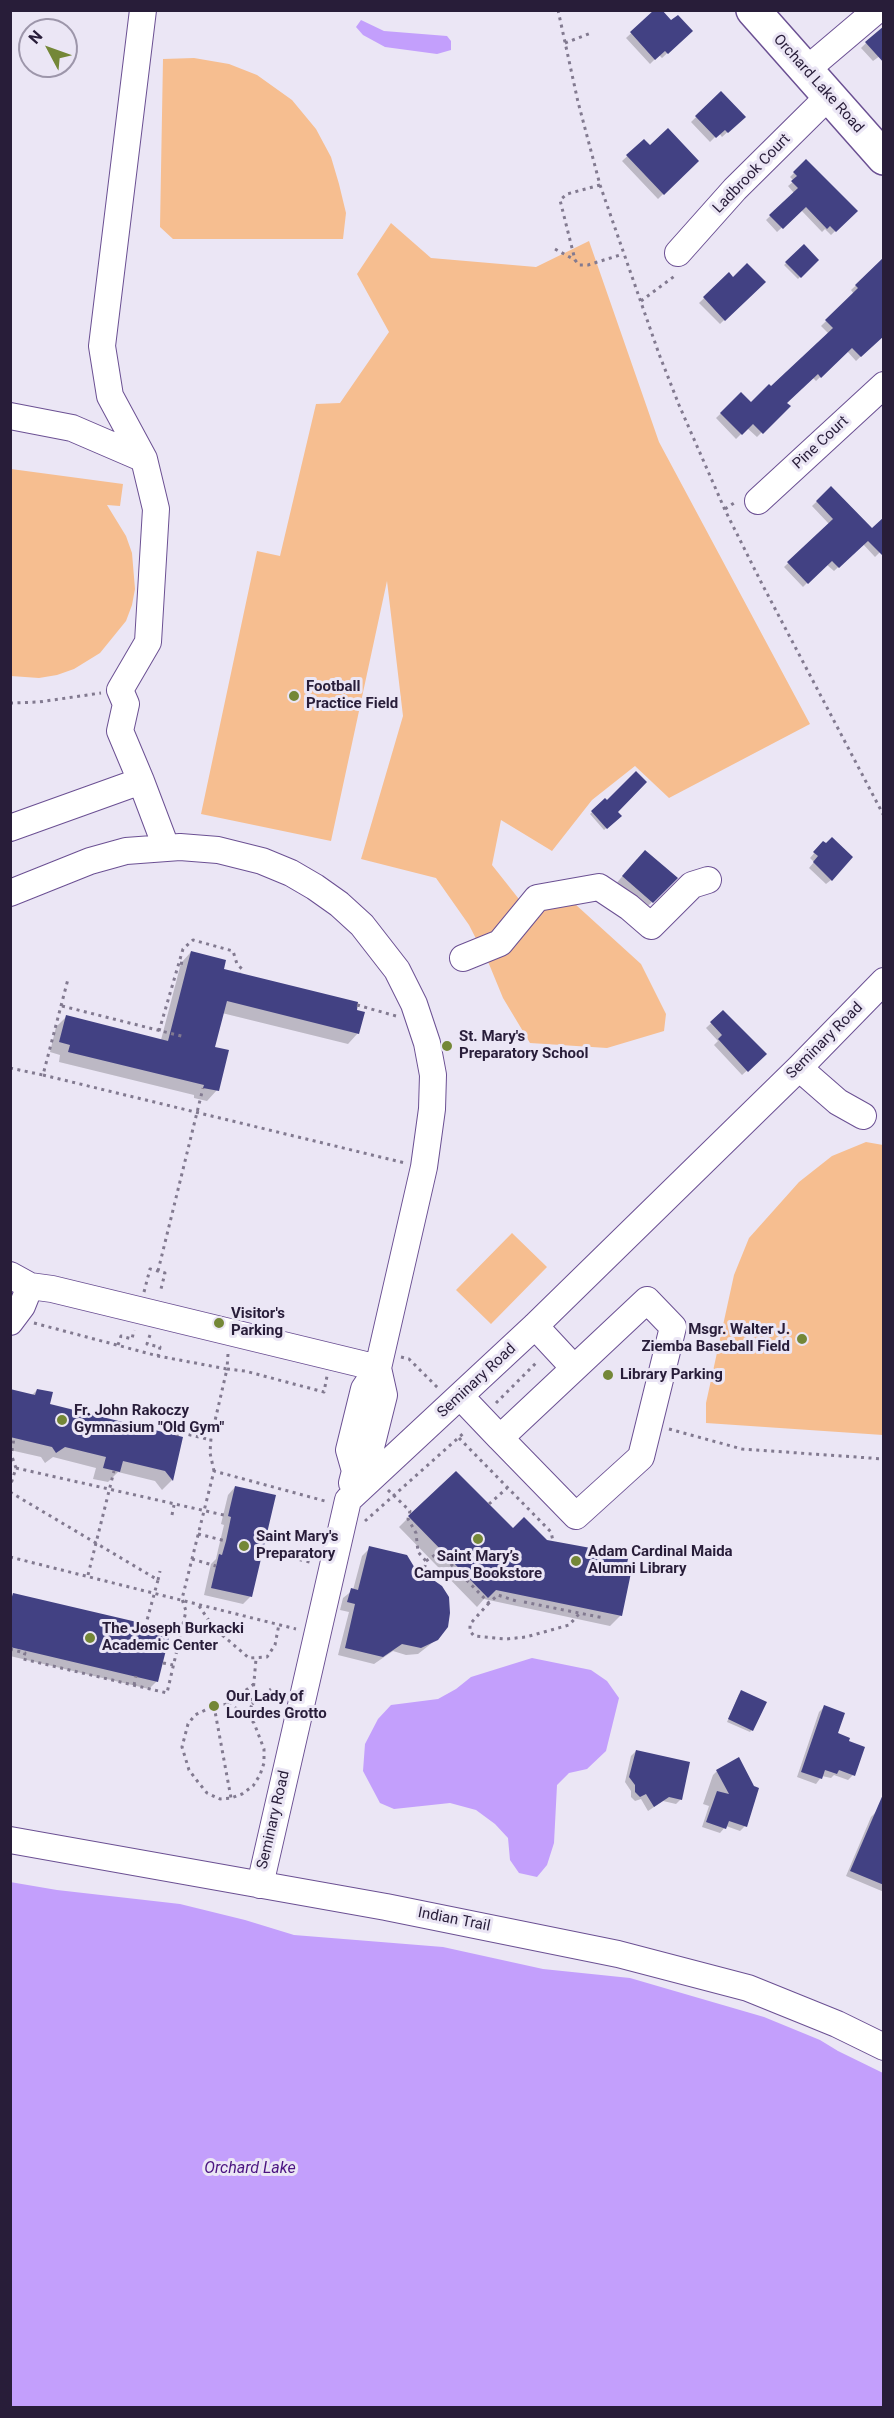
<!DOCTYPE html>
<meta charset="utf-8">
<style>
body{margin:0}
#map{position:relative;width:894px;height:2418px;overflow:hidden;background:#ebe6f5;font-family:Roboto,sans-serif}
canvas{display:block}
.frame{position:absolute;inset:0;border:12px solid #281d39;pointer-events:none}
.north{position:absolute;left:18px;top:18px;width:60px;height:60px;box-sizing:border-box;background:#ebe6f5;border:2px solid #9d96aa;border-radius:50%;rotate:311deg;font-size:16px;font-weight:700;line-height:24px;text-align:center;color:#281d39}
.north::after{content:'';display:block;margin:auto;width:21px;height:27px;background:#748737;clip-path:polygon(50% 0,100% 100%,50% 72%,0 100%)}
</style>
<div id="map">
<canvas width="894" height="2418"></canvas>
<div class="frame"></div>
<div class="north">N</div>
</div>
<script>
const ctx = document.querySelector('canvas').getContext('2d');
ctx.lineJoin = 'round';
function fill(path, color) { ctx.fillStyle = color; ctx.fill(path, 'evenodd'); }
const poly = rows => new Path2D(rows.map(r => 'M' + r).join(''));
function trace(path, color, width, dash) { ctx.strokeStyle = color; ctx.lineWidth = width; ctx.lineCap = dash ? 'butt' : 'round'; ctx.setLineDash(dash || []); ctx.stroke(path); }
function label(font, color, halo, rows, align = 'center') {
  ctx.font = font + ' Roboto,sans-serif'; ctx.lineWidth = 6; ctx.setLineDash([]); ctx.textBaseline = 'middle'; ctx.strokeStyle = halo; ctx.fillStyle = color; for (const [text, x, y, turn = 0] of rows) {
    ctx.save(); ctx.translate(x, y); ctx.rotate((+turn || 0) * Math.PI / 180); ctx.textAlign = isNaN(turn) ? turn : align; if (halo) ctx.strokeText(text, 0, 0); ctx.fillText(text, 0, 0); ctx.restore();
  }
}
const green = poly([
 [194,58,229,64,257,75,292,100,316,129,331,157,339,184,346,213,343,239,173,239,160,227,163,59],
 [391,223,431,258,536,267,589,241,659,442,810,724,669,798,635,766,592,800,552,851,501,820,492,865,526,908,575,904,641,964,666,1014,664,1031,607,1048,530,1043,503,998,489,964,469,925,436,878,361,859,403,716,387,581,331,841,201,814,257,551,280,556,316,404,340,403,389,332,357,274],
 [11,469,123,484,120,506,107,505,126,536,132,553,135,589,132,605,126,621,100,653,74,669,57,675,39,678,11,676],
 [866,1142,883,1145,883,1435,706,1423,706,1403,734,1275,749,1238,799,1182,832,1156],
 [512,1233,547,1267,491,1324,456,1290]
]);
const water = poly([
 [361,20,384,31,447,36,451,41,451,50,437,54,385,47,363,35,356,27],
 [532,1658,591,1670,607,1681,619,1698,606,1751,587,1769,569,1773,557,1785,554,1843,547,1865,537,1877,519,1873,510,1860,508,1838,495,1824,476,1810,450,1803,394,1809,380,1803,363,1771,365,1744,378,1719,391,1705,438,1699,456,1689,471,1677],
 [10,1882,57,1890,180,1904,245,1920,294,1935,443,1947,543,1969,630,1978,764,2017,820,2040,838,2051,883,2073,883,2407,11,2407]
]);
const shadow = poly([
 [656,10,671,22,691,31,662,58,659,55,650,64,626,38],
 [866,43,884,53,873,61,861,48],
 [721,93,744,117,722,137,719,133,710,142,691,122],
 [644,141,650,148,697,161,658,199,622,161],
 [806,161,856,211,831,235,825,229,822,232,801,210,777,232,766,220,794,193,788,186,794,181,790,177],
 [804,246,817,260,798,279,784,265],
 [884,259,884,334,856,361,847,351,816,381,812,377,785,403,788,406,757,437,747,428,736,439,716,418,741,394,751,404,771,389,829,334,821,326,854,294,851,290],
 [729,274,733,279,763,282,720,324,699,303],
 [831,488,884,548,875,557,863,544,834,571,826,564,803,587,784,567,829,524,812,506],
 [605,800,620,816,604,830,590,814],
 [823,843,831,880,826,884,809,868,814,862,810,858],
 [637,859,676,878,644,910,615,885],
 [191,952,222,970,358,1033,348,1044,222,1013,213,1048,217,1090,207,1101,194,1098,194,1095,59,1062,60,1055,50,1052,56,1027,66,1017,161,1040,181,963],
 [723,1012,765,1054,742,1075,714,1045,718,1041,706,1028],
 [37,1390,48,1405,181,1438,172,1480,162,1490,155,1481,118,1472,108,1482,93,1479,96,1468,53,1457,45,1463,41,1457,10,1450,10,1391,31,1396],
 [235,1487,250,1597,243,1604,204,1595,211,1564,216,1559,218,1550,224,1525,221,1524,228,1495],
 [409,1517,621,1615,610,1626,484,1599,477,1607,399,1527],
 [370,1548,418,1576,437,1639,418,1654,406,1655,393,1651,374,1664,338,1655,349,1612,340,1610,343,1598,353,1590,362,1556],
 [14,1594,157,1681,149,1689,10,1656,10,1598],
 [739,1694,752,1730,750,1732,727,1722],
 [824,1707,853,1775,848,1780,834,1775,831,1778,822,1776,816,1784,797,1777,819,1712],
 [636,1751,681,1799,676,1804,663,1801,648,1811,641,1799,635,1801,631,1797,631,1791,625,1782,631,1756],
 [718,1770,745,1826,740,1831,726,1826,720,1833,702,1827,709,1806,703,1804,713,1775],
 [876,1812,884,1816,884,1892,846,1876,871,1817]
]);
const building = poly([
 [654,10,662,10,671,20,678,15,693,31,668,54,665,51,655,60,630,32],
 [884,26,884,63,865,42],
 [721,91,746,117,728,133,725,130,716,138,695,116],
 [668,128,699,161,664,195,626,155,644,139,650,145],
 [806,159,858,211,836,232,830,226,827,229,806,207,783,229,769,215,798,188,791,181,797,176,793,172],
 [804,244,819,260,801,278,785,262],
 [884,257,884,336,861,357,852,348,821,378,818,374,787,403,791,406,763,434,753,424,742,435,720,413,741,392,751,402,769,384,771,386,833,328,825,320,858,288,855,285],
 [747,263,766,282,725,321,703,297,729,272,733,277],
 [831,486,872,528,884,517,884,557,868,541,839,568,832,561,808,584,787,562,833,519,816,501],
 [636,771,647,782,618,812,622,816,607,829,591,811,605,798,607,800],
 [832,837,853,857,832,881,813,862,818,856,813,852,823,841,826,843],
 [645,850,678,878,653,903,622,876],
 [191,951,226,960,224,969,358,1002,357,1010,365,1012,359,1034,227,1001,215,1047,229,1050,219,1091,203,1088,204,1085,68,1052,70,1045,59,1042,66,1015,168,1041],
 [723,1010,767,1054,748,1072,718,1039,722,1035,710,1022],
 [10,1389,35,1395,37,1389,53,1392,50,1404,183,1437,173,1481,165,1471,123,1461,120,1472,103,1468,106,1457,65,1447,56,1453,52,1447,10,1437],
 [456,1471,513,1528,524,1517,547,1540,629,1555,626,1567,632,1568,622,1616,496,1590,488,1598,408,1516],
 [235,1486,276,1495,252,1597,211,1588,219,1554,222,1555,226,1541,231,1517,228,1516],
 [369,1546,407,1555,419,1575,432,1579,442,1586,449,1597,450,1613,448,1627,438,1640,421,1648,402,1644,383,1657,345,1648,355,1604,347,1602,351,1588,358,1590],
 [13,1593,171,1630,158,1682,10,1647,10,1604],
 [741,1690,767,1702,753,1731,728,1719],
 [824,1705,845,1713,838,1733,850,1738,849,1741,865,1747,855,1776,839,1770,837,1774,825,1770,822,1779,801,1772],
 [636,1750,690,1762,682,1800,669,1797,654,1807,646,1794,640,1797,635,1792,635,1785,629,1777],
 [739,1757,754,1786,759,1788,747,1827,729,1821,726,1829,706,1822,717,1791,729,1794,716,1770],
 [884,1792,884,1885,850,1871]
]);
const path = poly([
 [558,10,578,102,600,185,659,354,679,405,725,510,761,582,884,816],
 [565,43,591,33],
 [600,185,567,194,560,200,575,260,579,265,588,265,623,254],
 [555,249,575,260],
 [641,301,676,275],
 [725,509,737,501],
 [10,703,39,702,101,693],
 [180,963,187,964],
 [357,1005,396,1016],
 [62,1006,185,1037],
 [159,1031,183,949,193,940,233,951,237,964,242,969,241,973],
 [10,1068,43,1075,68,979],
 [43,1075,405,1163],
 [158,1271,203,1088],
 [144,1292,150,1269,165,1273,160,1293],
 [34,1323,158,1356,227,1369,211,1438,210,1453,214,1471],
 [150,1335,147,1344,160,1347,158,1356],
 [118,1345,121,1336,132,1339,134,1330],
 [228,1354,227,1369,245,1371,324,1392,327,1376],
 [401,1357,409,1359,439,1389],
 [496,1403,538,1361],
 [669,1429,742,1449,884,1459],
 [177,1436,178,1432,211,1440],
 [459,1438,551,1532,553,1541],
 [10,1451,16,1468,10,1487],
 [12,1451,14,1438],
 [16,1468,228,1516],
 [388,1490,410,1511,408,1519,416,1533,418,1552,426,1561,423,1576],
 [10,1492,158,1580,146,1624],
 [489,1504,507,1488],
 [172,1515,174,1505],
 [365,1521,465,1432],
 [198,1534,226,1541],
 [263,1550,313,1563],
 [10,1557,296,1629],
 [192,1559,216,1566],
 [426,1561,435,1555,443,1556,489,1603,498,1595,516,1601],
 [88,1575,114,1471],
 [158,1580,160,1571],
 [524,1602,604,1618],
 [489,1603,470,1624,470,1631,474,1636,506,1639,526,1637,569,1625,579,1614],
 [199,1606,214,1628,249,1658,267,1657,275,1645,279,1624],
 [10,1649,25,1653,23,1659,167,1693,186,1611,182,1599,214,1471,325,1501],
 [163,1663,173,1665],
 [134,1685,136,1676],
 [228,1704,245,1713,254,1723,264,1749,264,1763,260,1775,253,1786,242,1794,231,1798,220,1799,207,1793,198,1782,189,1770,182,1747,188,1724,195,1715,214,1706,228,1704],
 [228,1704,254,1684],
 [252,1704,271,1689],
 [214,1706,231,1798],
 [245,1713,250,1710,252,1704,256,1659],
 [249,1717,271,1713,279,1714]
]);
const minor = poly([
 [805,71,877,10],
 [678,253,735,189,828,97],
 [10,416,72,428,144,459],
 [758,501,884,385],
 [141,781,166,847],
 [10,828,141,781,120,731,126,704,120,690,148,642,156,509,144,459,110,396,102,346,143,10],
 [10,893,90,861,126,851,180,847,218,850,262,861,291,873,315,887,339,904,362,925,397,970,414,1004,427,1043,433,1075,432,1109,424,1167,378,1368,364,1389,349,1450,355,1471],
 [463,958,500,943,537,898,599,887,629,907,651,926,692,885,708,880],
 [799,1068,838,1102,863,1116],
 [10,1275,30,1286,52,1289,378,1368],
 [647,1300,673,1327,641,1457,576,1516,500,1438,647,1300],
 [10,1322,22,1306,30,1286],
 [535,1326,574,1368],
 [460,1396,500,1438],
 [352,1483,355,1471,369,1455,384,1395,378,1368],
 [10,1840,386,1907,618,1954,748,1988,837,2024,884,2047],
 [260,1885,348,1500,535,1326,799,1068,884,981]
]);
const major = poly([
 [753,10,884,158]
]);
const markers = [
 [294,696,6,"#748737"],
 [447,1046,6,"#748737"],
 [219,1323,6,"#748737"],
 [802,1339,6,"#748737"],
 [608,1375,6,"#748737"],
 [62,1420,6,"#748737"],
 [478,1539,6,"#748737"],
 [244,1546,6,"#748737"],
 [576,1561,6,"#748737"],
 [90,1638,6,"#748737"],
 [214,1706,6,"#748737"]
];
const streetNames = [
 ["Orchard Lake Road",818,84,48],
 ["Ladbrook Court",752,174,-46],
 ["Pine Court",821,443,-43],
 ["Seminary Road",825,1041,-45],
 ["Seminary Road",477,1381,-43],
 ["Seminary Road",274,1820,-77],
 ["Indian Trail",454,1920,11]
];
const poiNames = [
 ["Football",306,687],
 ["Practice Field",306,704],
 ["St. Mary's",459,1037],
 ["Preparatory School",459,1054],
 ["Visitor's",231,1314],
 ["Parking",231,1331],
 ["Msgr. Walter J.",790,1330,"right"],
 ["Ziemba Baseball Field",790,1347,"right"],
 ["Library Parking",620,1375],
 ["Fr. John Rakoczy",74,1411],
 ["Gymnasium \"Old Gym\"",74,1428],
 ["Saint Mary's",256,1537],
 ["Preparatory",256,1554],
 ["Adam Cardinal Maida",588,1552],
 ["Alumni Library",588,1569],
 ["Saint Mary’s",478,1557,"center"],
 ["Campus Bookstore",478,1574,"center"],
 ["The Joseph Burkacki",102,1629],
 ["Academic Center",102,1646],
 ["Our Lady of",226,1697],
 ["Lourdes Grotto",226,1714]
];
const waterNames = [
 ["Orchard Lake",250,2169]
];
fill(green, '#f6be90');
fill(water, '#c39ffc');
fill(shadow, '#0003');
fill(building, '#424183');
trace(minor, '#6b5093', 28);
trace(major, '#6b5093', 36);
trace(path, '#827a90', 3, [3, 4.5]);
trace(minor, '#fff', 26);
trace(major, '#fff', 33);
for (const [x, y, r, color] of markers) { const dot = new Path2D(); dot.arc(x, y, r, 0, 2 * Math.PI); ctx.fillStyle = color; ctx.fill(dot); trace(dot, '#ebe6f5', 2); }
label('15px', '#281d39', '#ebe6f5', streetNames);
label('bold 15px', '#281d39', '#ebe6f5', poiNames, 'left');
label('italic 16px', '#4b1480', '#ebe6f5', waterNames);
</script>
